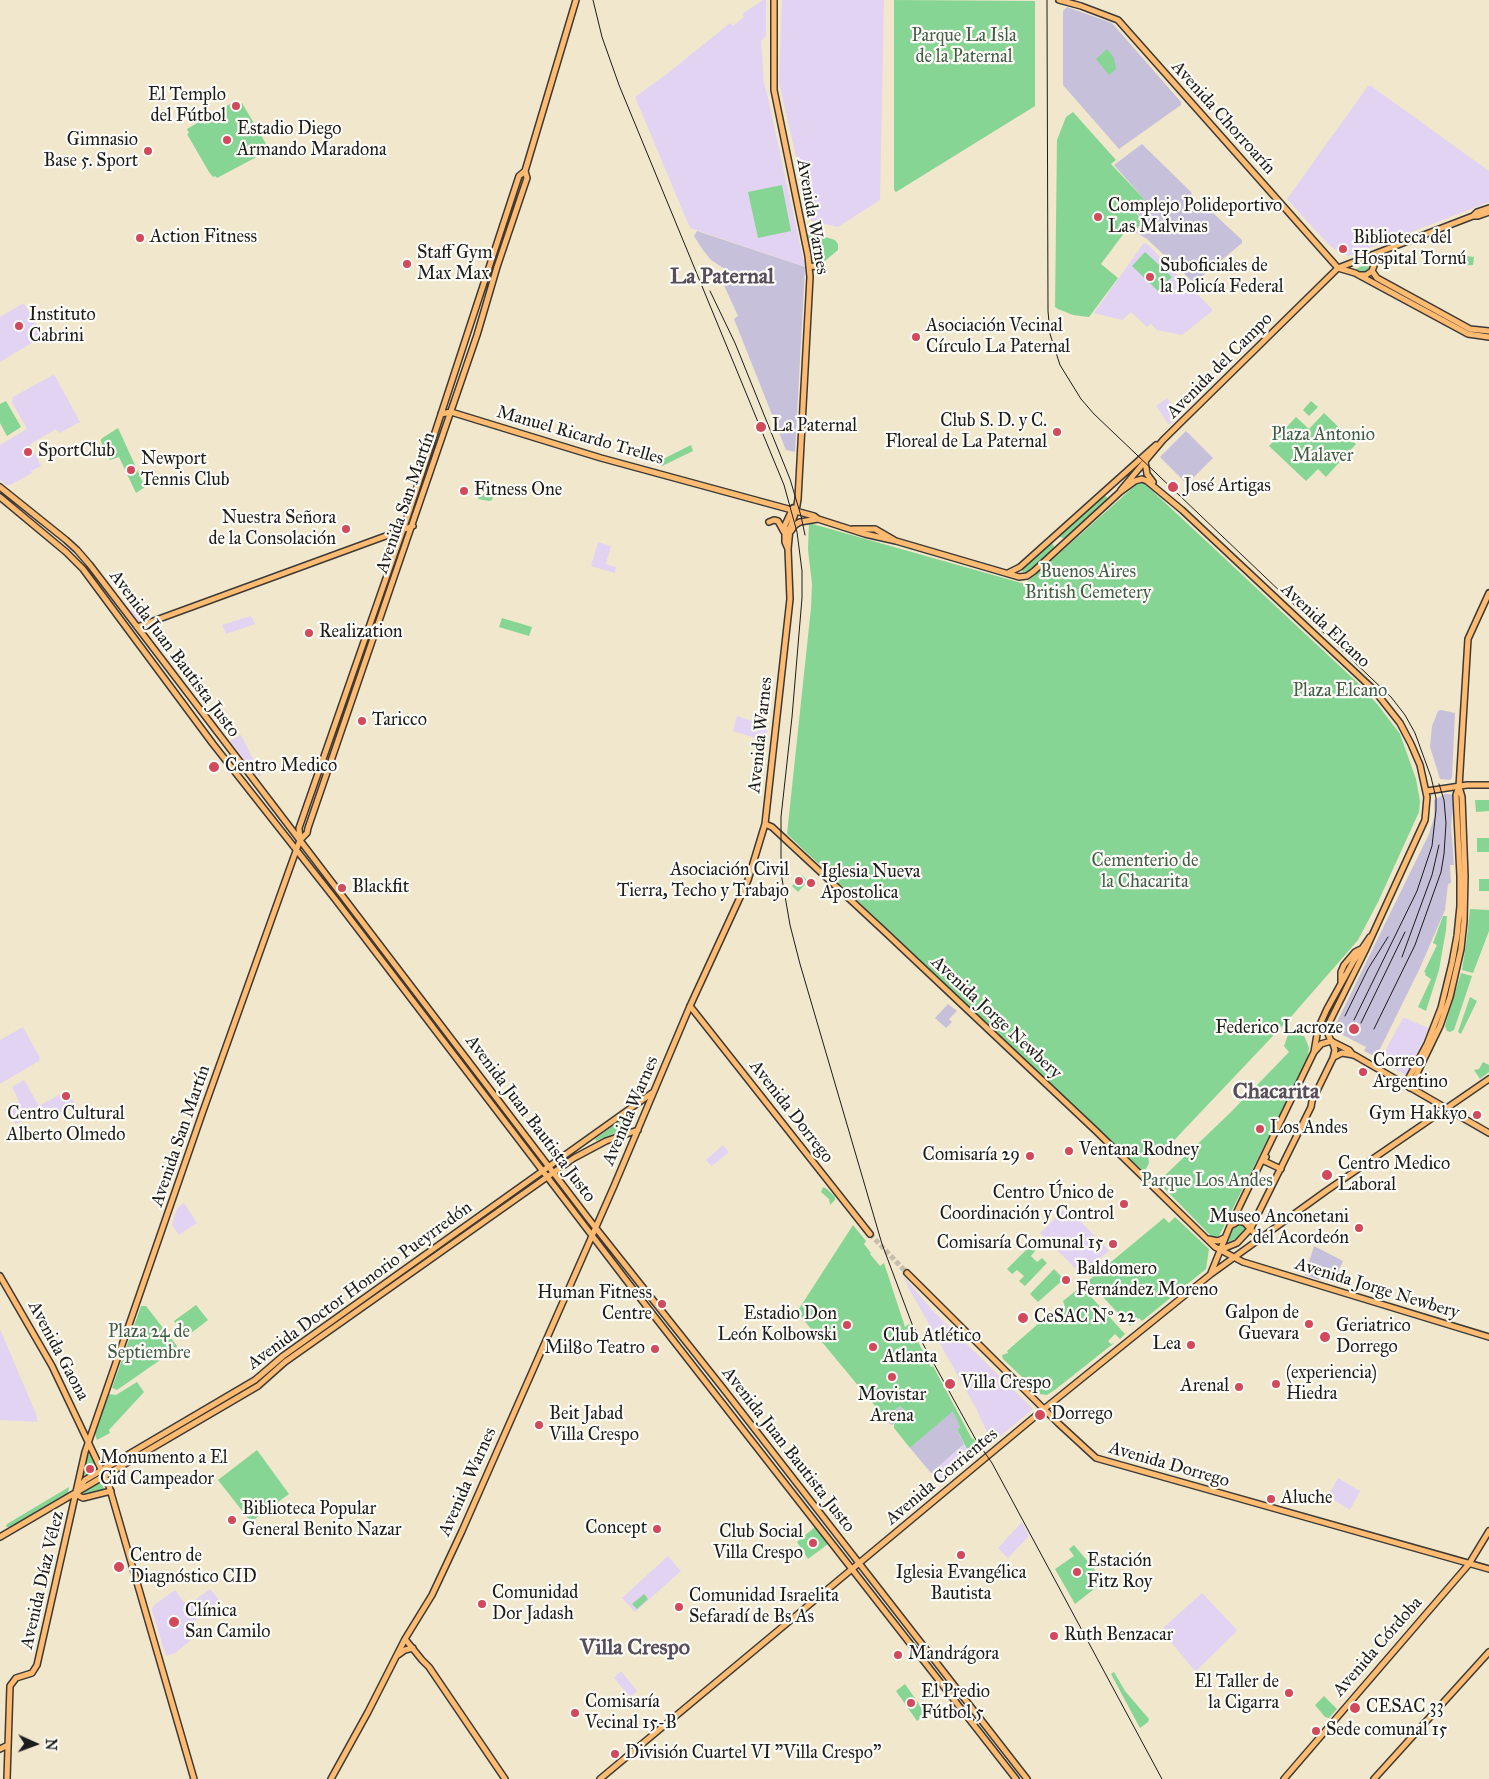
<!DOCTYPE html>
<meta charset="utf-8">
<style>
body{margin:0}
#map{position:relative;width:1489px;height:1779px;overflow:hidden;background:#f0e7cc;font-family:"IM FELL Great Primer",serif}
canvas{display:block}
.north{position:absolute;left:10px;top:1719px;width:50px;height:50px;-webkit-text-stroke:4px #fdfcf7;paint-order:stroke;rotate:92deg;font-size:14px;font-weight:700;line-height:20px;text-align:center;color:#1c1c1c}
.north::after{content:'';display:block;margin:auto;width:18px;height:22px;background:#1c1c1c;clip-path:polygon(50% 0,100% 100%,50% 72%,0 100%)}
</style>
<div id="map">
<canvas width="1489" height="1779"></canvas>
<div class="north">N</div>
</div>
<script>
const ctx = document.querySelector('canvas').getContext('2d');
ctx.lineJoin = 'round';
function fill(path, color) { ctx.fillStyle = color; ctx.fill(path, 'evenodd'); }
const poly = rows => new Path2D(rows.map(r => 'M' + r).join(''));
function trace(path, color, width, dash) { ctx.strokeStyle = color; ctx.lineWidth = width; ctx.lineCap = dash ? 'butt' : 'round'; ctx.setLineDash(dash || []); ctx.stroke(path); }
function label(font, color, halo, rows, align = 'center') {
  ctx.font = font + ' "IM FELL Great Primer",serif'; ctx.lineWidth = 4.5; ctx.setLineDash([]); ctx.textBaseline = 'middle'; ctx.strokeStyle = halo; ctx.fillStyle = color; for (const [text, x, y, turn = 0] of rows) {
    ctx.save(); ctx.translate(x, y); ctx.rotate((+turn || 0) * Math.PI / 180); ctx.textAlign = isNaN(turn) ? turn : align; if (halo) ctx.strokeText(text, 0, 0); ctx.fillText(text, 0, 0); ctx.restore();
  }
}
const built = poly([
 [763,0,766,0,766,36,761,41,764,84,767,94,805,267,690,228,635,97,667,74,730,23,733,26,744,17,742,14],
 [782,0,884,0,880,200,838,227,811,221,779,83],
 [1368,86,1371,86,1489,171,1489,202,1349,256,1339,252,1329,245,1287,199],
 [1146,243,1212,309,1211,312,1182,335,1157,330,1151,324,1147,327,1131,312,1122,320,1094,313,1143,244],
 [22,304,25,305,43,336,0,362,0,317],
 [53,375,55,376,80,422,59,433,56,429,30,444,41,466,31,471,32,473,10,485,6,485,0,480,0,445,27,429,12,402,13,397],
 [1167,398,1179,415,1169,425,1156,406],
 [598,542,611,546,606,564,616,567,615,573,591,566],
 [143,604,149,618,139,622,130,611],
 [251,616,255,624,226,634,222,625],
 [737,716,768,726,766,739,765,741,733,731],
 [241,735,261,775,259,776,257,773,255,774,230,741],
 [1403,1018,1405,1018,1428,1028,1428,1030,1407,1074,1405,1075,1380,1060],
 [23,1027,40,1058,39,1061,0,1084,0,1040],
 [24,1080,39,1106,66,1091,77,1106,52,1119,50,1115,46,1118,41,1110,16,1124,4,1110,19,1101,12,1087],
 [723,1145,729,1152,712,1166,706,1160],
 [184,1203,197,1223,179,1235,172,1225,177,1208],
 [1067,1207,1109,1251,1081,1274,1040,1233],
 [903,1276,934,1312,1032,1408,1032,1410,992,1443,976,1408,907,1285],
 [0,1329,36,1414,38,1422,0,1420],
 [964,1444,972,1459,944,1483,939,1483,931,1473],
 [1338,1478,1360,1491,1350,1510,1328,1496],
 [1022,1522,1029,1536,1008,1558,998,1548],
 [668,1556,681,1571,635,1612,622,1598],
 [210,1589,220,1601,183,1630,188,1636,190,1641,175,1653,166,1656,152,1610,153,1606,175,1590,187,1606],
 [1202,1593,1237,1630,1237,1631,1196,1671,1194,1670,1162,1631,1162,1629],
 [621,1671,637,1691,630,1697,614,1678]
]);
const industrial = poly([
 [1067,7,1112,23,1181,102,1181,105,1119,149,1063,85,1063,11],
 [1142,144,1191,192,1192,195,1187,199,1193,205,1200,201,1242,240,1242,243,1194,283,1147,239,1135,232,1145,225,1136,211,1144,199,1114,165],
 [697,231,805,267,795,452,786,450,734,319,738,316,722,281,728,271,711,260,703,250,694,236],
 [1186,431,1213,458,1187,484,1160,457],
 [1441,710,1455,713,1452,777,1450,780,1440,779,1430,747,1432,726,1438,711],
 [1445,794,1450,794,1452,795,1453,806,1451,826,1454,865,1450,865,1451,883,1448,884,1445,910,1419,970,1376,1057,1364,1051,1366,1047,1333,1030,1429,834,1434,817,1434,800],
 [948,1004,957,1011,949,1019,952,1022,946,1028,935,1018],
 [1314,1246,1343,1261,1337,1274,1323,1267,1319,1280,1305,1275],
 [900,1406,907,1414,894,1424,891,1425,885,1418],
 [953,1410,960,1427,957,1429,964,1444,931,1473,910,1448]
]);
const green = poly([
 [894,0,1035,1,1035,106,896,192,894,190],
 [1107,49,1114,58,1116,69,1109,75,1096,59],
 [237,100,238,104,242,103,265,142,267,148,266,152,217,178,215,176,213,177,209,172,187,134,189,133,187,129],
 [1073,112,1116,160,1111,164,1144,199,1135,211,1143,223,1132,233,1127,229,1101,264,1118,278,1089,317,1073,315,1058,309,1055,307,1057,140,1066,117],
 [782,185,791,231,758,238,748,192],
 [809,232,835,240,838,244,838,250,820,265,813,265,807,235],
 [1145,252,1172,277,1158,291,1132,266],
 [1459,255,1474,257,1473,265,1456,266],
 [1372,261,1372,269,1368,273,1359,274,1354,270],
 [6,401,21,427,7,436,0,423,0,404],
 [1311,401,1318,407,1309,416,1303,410],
 [1324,413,1356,444,1326,477,1318,469,1306,481,1269,446,1296,417,1309,429],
 [118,428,145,487,136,493,119,457,110,460,101,442,101,439],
 [691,445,693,451,662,466,657,462],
 [1138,483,1144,483,1361,686,1378,705,1400,734,1416,779,1420,801,1419,812,1378,902,1358,940,1290,1018,1162,1153,1148,1154,1149,1163,1146,1169,1142,1170,787,834,811,608,812,584,808,550,809,523,1025,584],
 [491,491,494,492,492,500,489,501,478,499,478,496],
 [1103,495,1106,496,1108,501,1066,539,1060,537,1060,533],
 [1052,543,1054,546,1054,549,1028,573,1023,572,1022,568,1049,544],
 [502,618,532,627,529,636,499,627],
 [1475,800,1489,800,1489,811,1476,812],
 [1477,838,1489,838,1489,852,1477,852],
 [802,875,808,881,798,892,792,886],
 [1479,879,1489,879,1489,891,1479,891],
 [1470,909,1489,910,1489,931,1473,973,1462,970,1467,937],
 [1443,916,1447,916,1446,930,1439,970,1426,1011,1418,1007,1431,979,1425,975,1426,973,1424,972,1437,945,1433,943],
 [1461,973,1472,976,1454,1030,1450,1032,1447,1031,1445,1026],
 [1470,997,1477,1001,1461,1034,1458,1032],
 [1292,1034,1304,1036,1306,1040,1309,1048,1307,1060,1219,1236,1213,1238,1158,1182,1231,1112,1289,1052,1284,1046,1288,1035],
 [1483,1062,1489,1065,1489,1072,1480,1079,1474,1070,1479,1069],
 [623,1118,630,1125,630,1127,596,1141,595,1139],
 [823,1187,827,1189,835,1197,835,1200,830,1205,829,1199,821,1192],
 [1175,1217,1209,1249,1206,1269,1142,1321,1139,1318,1130,1326,1088,1281,1164,1218,1169,1223],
 [1239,1223,1246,1227,1245,1230,1237,1238,1226,1243,1232,1229],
 [853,1225,866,1241,864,1244,871,1253,870,1254,880,1266,884,1263,905,1327,909,1324,931,1367,933,1366,972,1439,973,1438,981,1452,972,1459,957,1429,960,1427,953,1411,910,1448,894,1428,894,1424,907,1413,900,1406,885,1418,797,1312],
 [1030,1246,1035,1251,1031,1256,1037,1262,1042,1258,1047,1263,1025,1286,1019,1281,1024,1276,1017,1270,1012,1274,1007,1269],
 [1054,1269,1064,1279,1038,1302,1030,1294],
 [1083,1288,1125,1334,1120,1339,1115,1334,1108,1341,1111,1344,1114,1343,1056,1389,1047,1395,1040,1394,1003,1359,1002,1355,1008,1353,1007,1351,1054,1310,1057,1314,1065,1307,1063,1301,1078,1289,1080,1291],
 [196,1305,208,1320,186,1337,174,1321],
 [141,1306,146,1306,177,1346,176,1349,117,1390,112,1388],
 [137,1382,144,1392,109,1430,110,1433,97,1440,95,1434,109,1394,116,1395],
 [257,1450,289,1494,251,1522,218,1480],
 [88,1454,90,1455,97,1470,82,1479],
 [101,1482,104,1489,81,1494,83,1492],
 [69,1487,68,1493,10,1527,6,1527,7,1524],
 [815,1527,828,1544,808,1559,797,1542],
 [1074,1545,1099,1575,1098,1576,1103,1582,1075,1604,1055,1569,1074,1556,1069,1549],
 [644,1594,648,1599,637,1609,632,1604],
 [1114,1672,1125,1691,1149,1719,1148,1722,1140,1728,1111,1674],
 [905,1684,926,1714,917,1721,896,1691],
 [1324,1696,1337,1709,1329,1718,1325,1717,1315,1705]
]);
const majorTunnel = poly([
 [870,1234,907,1273]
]);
const major = poly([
 [1059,0,1081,6,1118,20,1338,268,1355,273,1468,334,1489,337],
 [1473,216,1477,212,1489,208],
 [809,266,822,267],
 [1372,271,1377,278,1470,329,1489,331],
 [1359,275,1366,275,1372,271,1375,263,1372,255],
 [441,414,451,412,464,416,601,458,814,516,818,519,865,534,896,541,1019,577,1027,576,1034,571,1120,492,1135,481,1142,479,1147,481,1182,510,1374,690,1400,723,1411,744,1420,765,1427,797,1425,820,1365,951,1329,1023,1328,1034,1331,1041],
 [1145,461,1147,474,1153,482],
 [0,487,66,540,77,550,90,565,591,1222,722,1387,1027,1779],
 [1121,490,1163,440,1338,268,1473,216,1478,216,1489,212],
 [0,497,66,552,83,569,213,744,335,899,626,1280,1016,1779],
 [769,522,774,520,778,521,784,532],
 [853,529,875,529,894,540],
 [791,531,795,525,800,522,818,519],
 [788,549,785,542,785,525,793,508],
 [1008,573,1020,567,1156,445],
 [137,627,413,526],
 [1427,791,1467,785,1489,785],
 [765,824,772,827,884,931,1096,1131,1215,1247,1243,1262,1489,1337],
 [300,840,307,833,308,828,477,335,497,267,527,178,525,171],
 [1341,982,1341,972,1344,965,1355,952,1361,949],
 [690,1006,870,1234],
 [1331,1041,1349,1050,1353,1055],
 [1314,1052,1318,1029,1327,1009,1353,962,1370,937],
 [1334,1057,1342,1053,1354,1055,1489,1133],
 [1405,1085,1427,1044,1441,1008,1452,963,1457,936,1460,906,1460,876,1456,795,1459,787,1468,639,1489,593],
 [1410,1088,1440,1026,1450,997,1461,949,1464,921,1465,876,1462,797,1459,787],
 [1266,1157,1264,1161,1281,1169],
 [1230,1226,1239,1221,1245,1223,1260,1239],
 [1208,1239,1218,1241,1224,1238],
 [1220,1250,1237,1243,1251,1228,1311,1107,1312,1101,1333,1058,1335,1050,1332,1041],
 [907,1273,1058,1423,1096,1458,1489,1569],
 [1211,1273,1230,1226,1314,1052,1321,1044,1331,1041],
 [0,1276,52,1366,109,1486,194,1779],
 [78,1489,85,1480,255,1380,283,1356,652,1093],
 [77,1492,79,1496,83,1498,111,1491],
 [0,1537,258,1386,285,1362,574,1158,606,1141,638,1130],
 [405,1639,422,1660,429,1667,505,1779],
 [398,1655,405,1650,413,1648],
 [0,1749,8,1745],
 [7,1779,10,1686,16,1678,32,1673,37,1665,85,1452,202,1114,292,862,300,840,299,828,406,521,519,176,525,171,576,0],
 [331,1779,368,1712,405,1639,432,1595,462,1531,614,1186,690,1006,748,880,765,824,790,599,788,549,790,528,796,511,798,499,810,277,808,256,774,90,774,0],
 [600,1779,1044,1409,1211,1274,1326,1191,1489,1079],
 [1284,1779,1469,1564,1489,1531],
 [1374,1779,1489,1652]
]);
const rail = poly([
 [593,0,602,37,619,85,784,485,797,532,802,571,802,598,792,717,781,817,781,873,790,925,800,964,882,1244,912,1324,976,1440,992,1463,1162,1779],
 [1047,0,1048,311,1050,334,1060,365,1081,399,1094,414,1391,697,1405,715,1415,733,1431,777,1436,798,1436,810,1432,846,1417,891,1354,1020],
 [710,291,735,343,790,479,801,516,805,535],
 [1402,957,1432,875,1439,845],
 [1345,1016,1368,969,1388,937],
 [1361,1023,1405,932],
 [1374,1029,1415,945,1441,872,1444,854,1446,823,1444,800,1439,784]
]);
const markers = [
 [236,106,5,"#d1495b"],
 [227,140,5,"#d1495b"],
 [148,151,5,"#d1495b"],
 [1098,217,5,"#d1495b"],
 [140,238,5,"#d1495b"],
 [1343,249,5,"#d1495b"],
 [407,264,5,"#d1495b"],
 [1150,277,5,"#d1495b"],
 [19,326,5,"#d1495b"],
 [916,337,5,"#d1495b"],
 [761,427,6,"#d1495b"],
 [1057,432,5,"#d1495b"],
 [28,452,5,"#d1495b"],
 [131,470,5,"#d1495b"],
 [1173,487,6,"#d1495b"],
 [464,491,5,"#d1495b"],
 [346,529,5,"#d1495b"],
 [309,633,5,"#d1495b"],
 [362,721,5,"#d1495b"],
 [214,767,6,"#d1495b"],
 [799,881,5,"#d1495b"],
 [811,883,5,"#d1495b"],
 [342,888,5,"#d1495b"],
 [1354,1029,6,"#d1495b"],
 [1363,1072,5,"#d1495b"],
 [66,1096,5,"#d1495b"],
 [1477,1115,5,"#d1495b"],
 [1260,1129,5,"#d1495b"],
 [1069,1151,5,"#d1495b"],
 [1030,1156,5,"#d1495b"],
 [1327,1175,6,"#d1495b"],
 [1124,1204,5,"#d1495b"],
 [1359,1228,5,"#d1495b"],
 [1113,1244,5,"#d1495b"],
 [1066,1280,5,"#d1495b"],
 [662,1304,5,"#d1495b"],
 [1023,1318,6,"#d1495b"],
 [1309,1324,5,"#d1495b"],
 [847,1325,5,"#d1495b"],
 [1325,1337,6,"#d1495b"],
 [1191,1345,5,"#d1495b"],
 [873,1347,5,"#d1495b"],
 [655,1349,5,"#d1495b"],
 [892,1377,5,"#d1495b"],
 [950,1384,6,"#d1495b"],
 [1276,1384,5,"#d1495b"],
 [1239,1387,5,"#d1495b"],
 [1040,1415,6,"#d1495b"],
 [539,1425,5,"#d1495b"],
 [90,1469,5,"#d1495b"],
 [1271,1499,5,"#d1495b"],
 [232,1520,5,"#d1495b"],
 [657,1529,5,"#d1495b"],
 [813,1543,5,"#d1495b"],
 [961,1555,5,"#d1495b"],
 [119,1567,6,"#d1495b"],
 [1077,1572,5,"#d1495b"],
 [482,1604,5,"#d1495b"],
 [679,1607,5,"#d1495b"],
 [174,1622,6,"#d1495b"],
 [1054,1636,5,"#d1495b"],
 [898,1655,5,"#d1495b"],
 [1289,1693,5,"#d1495b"],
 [911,1703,5,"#d1495b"],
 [1355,1708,6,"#d1495b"],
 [575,1713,5,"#d1495b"],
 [1316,1731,5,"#d1495b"],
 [615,1754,5,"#d1495b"]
];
const parkNames = [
 ["Parque La Isla",964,37],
 ["de la Paternal",964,58],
 ["Plaza Antonio",1323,436],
 ["Malaver",1323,457],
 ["Buenos Aires",1088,573],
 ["British Cemetery",1088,594],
 ["Plaza Elcano",1340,692],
 ["Cementerio de",1145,862],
 ["la Chacarita",1145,883],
 ["Parque Los Andes",1207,1182],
 ["Plaza 24 de",149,1333],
 ["Septiembre",149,1354]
];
const poiNames = [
 ["El Templo",226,96,"right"],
 ["del Fútbol",226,117,"right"],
 ["Estadio Diego",237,130],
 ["Armando Maradona",237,151],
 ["Gimnasio",138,141,"right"],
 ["Base 5. Sport",138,162,"right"],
 ["Complejo Polideportivo",1108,207],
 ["Las Malvinas",1108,228],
 ["Action Fitness",150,238],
 ["Biblioteca del",1353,239],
 ["Hospital Tornú",1353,260],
 ["Staff Gym",417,254],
 ["Max Max",417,275],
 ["Suboficiales de",1160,267],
 ["la Policía Federal",1160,288],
 ["Instituto",29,316],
 ["Cabrini",29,337],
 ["Asociación Vecinal",926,327],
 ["Círculo La Paternal",926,348],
 ["Club S. D. y C.",1047,422,"right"],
 ["Floreal de La Paternal",1047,443,"right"],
 ["La Paternal",772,427],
 ["SportClub",38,452],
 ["Newport",141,460],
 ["Tennis Club",141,481],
 ["José Artigas",1184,487],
 ["Fitness One",474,491],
 ["Nuestra Señora",336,519,"right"],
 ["de la Consolación",336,540,"right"],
 ["Realization",319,633],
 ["Taricco",372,721],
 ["Centro Medico",225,767],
 ["Asociación Civil",789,871,"right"],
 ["Tierra, Techo y Trabajo",789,892,"right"],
 ["Iglesia Nueva",821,873],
 ["Apostolica",821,894],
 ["Blackfit",352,888],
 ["Federico Lacroze",1343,1029,"right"],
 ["Correo",1373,1062],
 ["Argentino",1373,1083],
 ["Centro Cultural",66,1115,"center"],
 ["Alberto Olmedo",66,1136,"center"],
 ["Gym Hakkyo",1467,1115,"right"],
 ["Los Andes",1270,1129],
 ["Ventana Rodney",1079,1151],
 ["Comisaría 29",1020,1156,"right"],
 ["Centro Medico",1338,1165],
 ["Laboral",1338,1186],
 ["Centro Único de",1114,1194,"right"],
 ["Coordinación y Control",1114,1215,"right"],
 ["Museo Anconetani",1349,1218,"right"],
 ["del Acordeón",1349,1239,"right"],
 ["Comisaría Comunal 15",1103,1244,"right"],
 ["Baldomero",1076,1270],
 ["Fernández Moreno",1076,1291],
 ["Human Fitness",652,1294,"right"],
 ["Centre",652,1315,"right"],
 ["Galpon de",1299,1314,"right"],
 ["Guevara",1299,1335,"right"],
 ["Estadio Don",837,1315,"right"],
 ["León Kolbowski",837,1336,"right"],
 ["CeSAC Nº 22",1034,1318],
 ["Geriatrico",1336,1327],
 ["Dorrego",1336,1348],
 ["Club Atlético",883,1337],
 ["Atlanta",883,1358],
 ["Lea",1181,1345,"right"],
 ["Mil80 Teatro",645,1349,"right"],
 ["(experiencia)",1286,1374],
 ["Hiedra",1286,1395],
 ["Villa Crespo",961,1384],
 ["Arenal",1229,1387,"right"],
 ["Movistar",892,1396,"center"],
 ["Arena",892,1417,"center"],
 ["Beit Jabad",549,1415],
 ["Villa Crespo",549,1436],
 ["Dorrego",1051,1415],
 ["Monumento a El",100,1459],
 ["Cid Campeador",100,1480],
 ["Aluche",1281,1499],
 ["Biblioteca Popular",242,1510],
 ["General Benito Nazar",242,1531],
 ["Concept",647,1529,"right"],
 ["Club Social",803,1533,"right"],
 ["Villa Crespo",803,1554,"right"],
 ["Centro de",130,1557],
 ["Diagnóstico CID",130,1578],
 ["Estación",1087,1562],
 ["Fitz Roy",1087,1583],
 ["Iglesia Evangélica",961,1574,"center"],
 ["Bautista",961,1595,"center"],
 ["Comunidad",492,1594],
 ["Dor Jadash",492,1615],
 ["Comunidad Israelita",689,1597],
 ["Sefaradí de Bs As",689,1618],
 ["Clínica",185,1612],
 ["San Camilo",185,1633],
 ["Ruth Benzacar",1064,1636],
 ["Mandrágora",908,1655],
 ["El Taller de",1279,1683,"right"],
 ["la Cigarra",1279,1704,"right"],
 ["El Predio",921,1693],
 ["Fútbol 5",921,1714],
 ["Comisaría",585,1703],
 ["Vecinal 15-B",585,1724],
 ["CESAC 33",1366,1708],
 ["Sede comunal 15",1326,1731],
 ["División Cuartel VI \"Villa Crespo\"",625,1754]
];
const streetNames = [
 ["Avenida Chorroarín",1223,118,48],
 ["Avenida Warnes",812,217,80],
 ["Avenida del Campo",1220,366,-45],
 ["Manuel Ricardo Trelles",580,436,16],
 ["Avenida San Martín",406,503,-71],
 ["Avenida Elcano",1325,626,43],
 ["Avenida Juan Bautista Justo",174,654,53],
 ["Avenida Warnes",761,735,-84],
 ["Avenida Jorge Newbery",996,1018,43],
 ["Avenida Warnes",631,1111,-67],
 ["Avenida Dorrego",791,1112,52],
 ["Avenida Juan Bautista Justo",530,1119,53],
 ["Avenida San Martín",181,1136,-71],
 ["Avenida Doctor Honorio Pueyrredón",360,1286,-36],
 ["Avenida Jorge Newbery",1377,1289,17],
 ["Avenida Gaona",58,1351,62],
 ["Avenida Juan Bautista Justo",788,1450,52],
 ["Avenida Dorrego",1169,1465,16],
 ["Avenida Corrientes",942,1477,-40],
 ["Avenida Warnes",468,1482,-66],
 ["Avenida Díaz Vélez",43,1580,-77],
 ["Avenida Córdoba",1378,1647,-49]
];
const districtNames = [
 ["La Paternal",722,278],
 ["Chacarita",1276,1093],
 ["Villa Crespo",635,1649]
];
fill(built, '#e3d3f2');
fill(industrial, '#c6c0da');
fill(green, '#87d594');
trace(majorTunnel, '#c6bea9', 5, [5, 2.5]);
trace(major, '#3c3a36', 8);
trace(major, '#ffbb71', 5);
trace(rail, '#1c1c1c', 1);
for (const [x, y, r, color] of markers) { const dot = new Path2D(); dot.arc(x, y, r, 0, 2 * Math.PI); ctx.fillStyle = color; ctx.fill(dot); trace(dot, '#fdfcf7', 2); }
label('18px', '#415d46', '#fdfcf7', parkNames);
label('18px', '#1c1c1c', '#fdfcf7', poiNames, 'left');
label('18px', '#1c1c1c', '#fdfcf7', streetNames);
label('bold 22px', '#584d5a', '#fdfcf7', districtNames);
</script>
